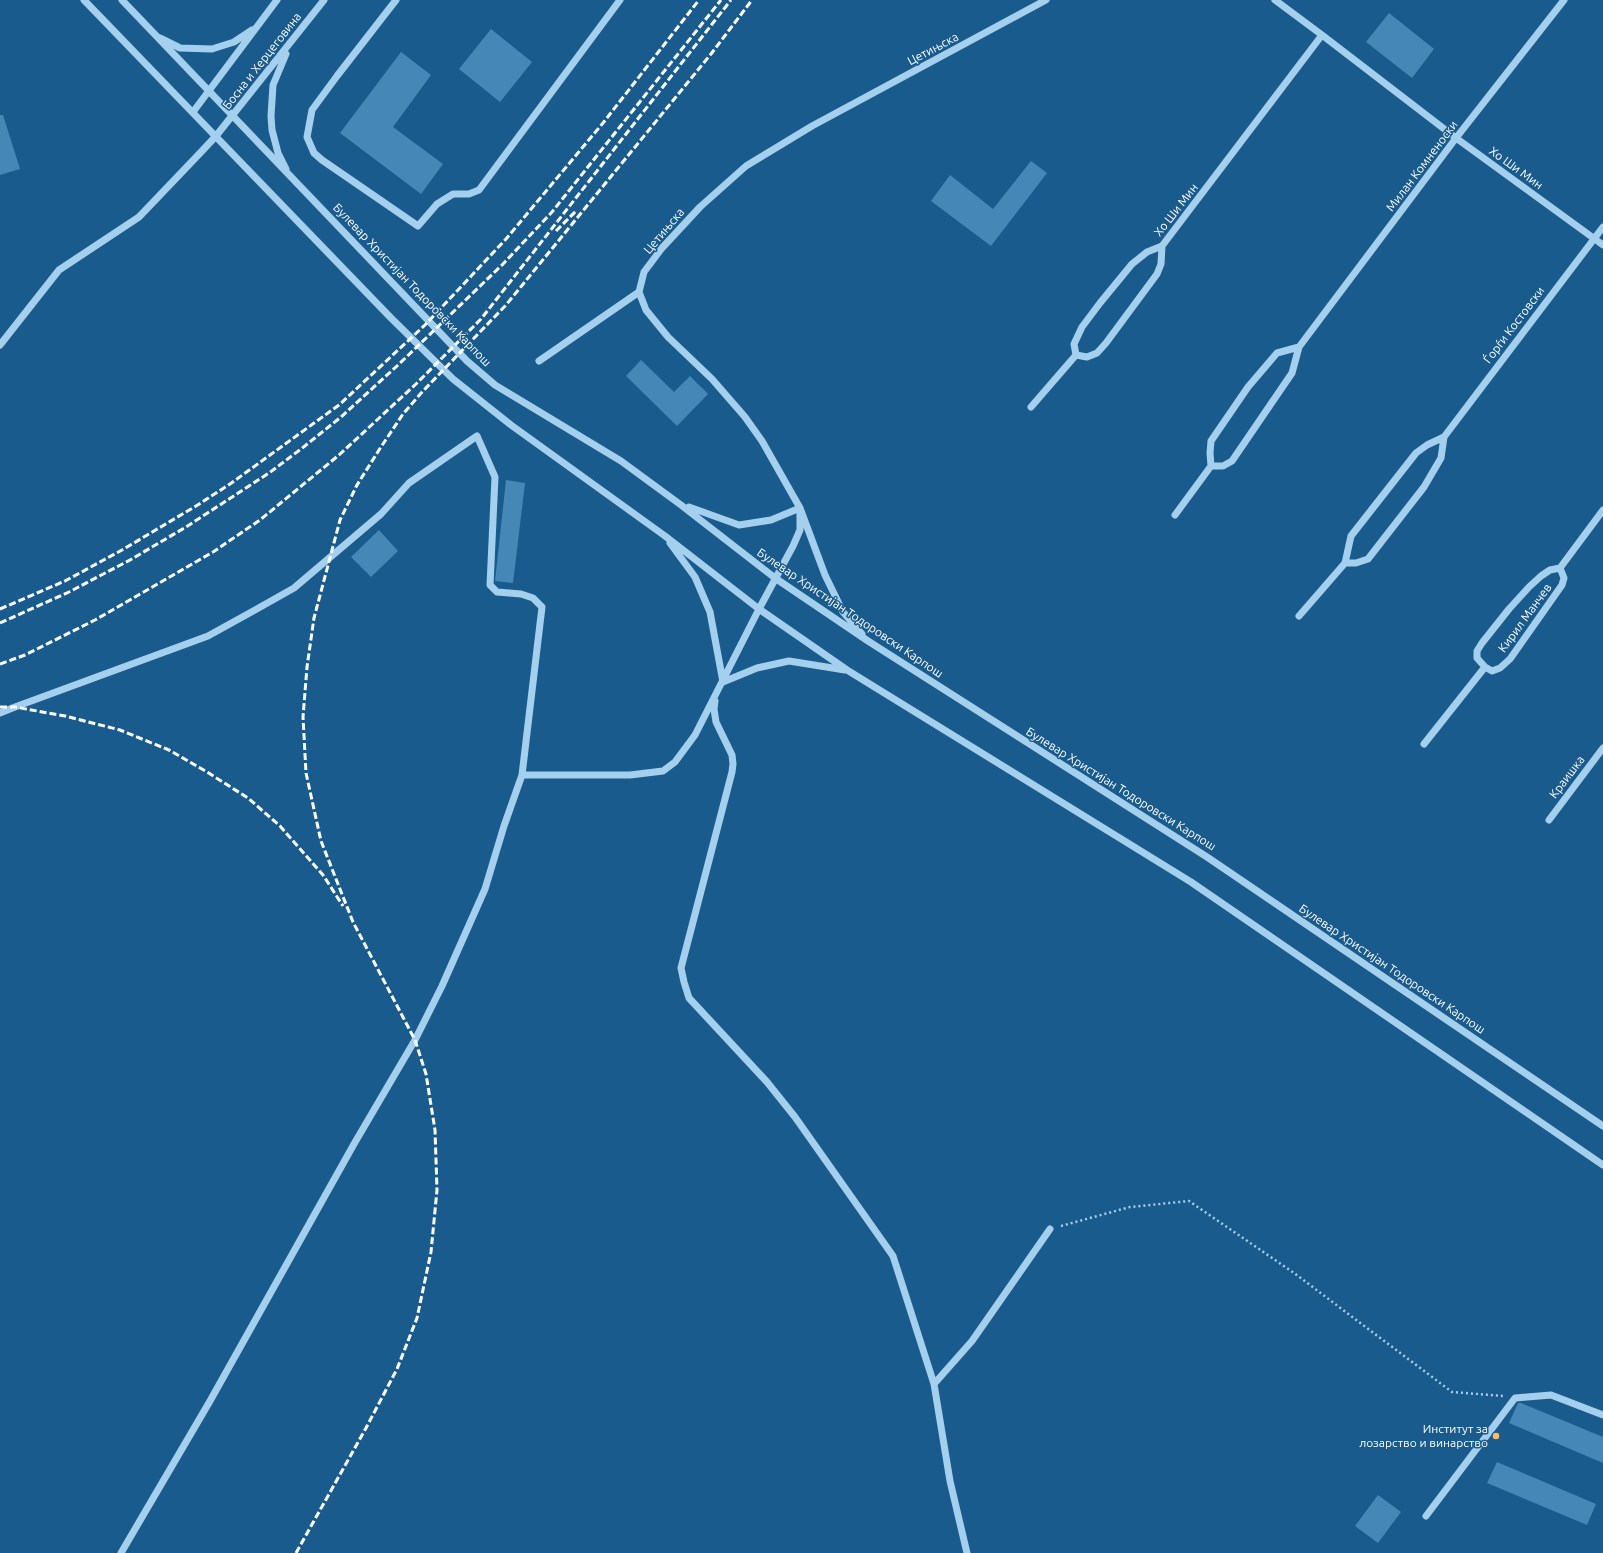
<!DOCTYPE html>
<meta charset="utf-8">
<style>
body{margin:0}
canvas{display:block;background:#195b8c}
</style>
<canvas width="1603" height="1553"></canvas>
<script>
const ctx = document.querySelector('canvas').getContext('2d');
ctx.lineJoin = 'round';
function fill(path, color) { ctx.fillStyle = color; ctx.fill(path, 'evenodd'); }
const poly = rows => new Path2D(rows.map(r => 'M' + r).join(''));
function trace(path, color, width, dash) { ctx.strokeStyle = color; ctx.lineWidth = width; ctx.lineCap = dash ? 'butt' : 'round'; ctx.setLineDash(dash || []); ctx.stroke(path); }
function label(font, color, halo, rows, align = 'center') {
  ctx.font = font + ' Ubuntu,sans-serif'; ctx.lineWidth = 3; ctx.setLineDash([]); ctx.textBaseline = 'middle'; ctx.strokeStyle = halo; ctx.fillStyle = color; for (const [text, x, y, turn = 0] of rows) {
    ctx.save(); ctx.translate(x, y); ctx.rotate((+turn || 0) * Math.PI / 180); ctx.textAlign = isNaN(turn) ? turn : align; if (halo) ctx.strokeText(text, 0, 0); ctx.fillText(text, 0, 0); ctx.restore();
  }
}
const building = poly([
 [1389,13,1434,49,1412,78,1366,42],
 [491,29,532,62,500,102,459,69],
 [401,52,431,75,393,127,443,164,421,194,340,133],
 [0,115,3,115,20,169,0,175],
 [1031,161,1047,173,991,246,931,201,950,175,993,209],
 [641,360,674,392,690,376,708,394,677,426,626,376],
 [506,480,525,483,513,583,495,581],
 [379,530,398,551,371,577,351,557],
 [1518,1403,1521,1403,1603,1437,1603,1463,1509,1423],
 [1497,1462,1596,1504,1587,1525,1487,1483],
 [1378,1495,1401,1512,1378,1543,1355,1526]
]);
const path = poly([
 [1061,1226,1130,1207,1189,1201,1294,1273,1452,1392,1503,1396]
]);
const minor = poly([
 [84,0,391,318,453,379,511,425,665,536,759,609,847,670,1191,882,1603,1165],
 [122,0,467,361,495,385,621,461,681,505,775,578,868,641,1207,857,1603,1126],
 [396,0,337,76,312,110,307,137,314,153,322,160,418,226,437,204,453,194,469,194,479,190,620,0],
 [1275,0,1322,35],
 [160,38,180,48,212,49,234,42,252,30],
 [286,54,273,85,271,116,272,130,278,153,286,169],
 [193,112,277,0],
 [0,345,59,270,139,217,202,151,216,136,324,0],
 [1076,355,1074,344,1082,327,1100,303,1132,264,1147,252,1162,246,1322,35,1456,138,1603,245],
 [1076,355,1087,357,1097,353,1106,343,1157,274,1161,264,1162,246],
 [539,361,639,292],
 [1031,407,1076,355],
 [1211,466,1223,466,1232,461,1292,373,1299,347],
 [689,507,739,525,771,520,800,508,825,575,843,612,862,634],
 [1175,515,1211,466,1210,453,1211,441,1248,387,1277,353,1299,347,1456,138,1564,0],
 [670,543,695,577,710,612,723,682,757,668,789,661,845,670],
 [1345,563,1356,563,1368,559,1424,487,1441,458,1444,437],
 [1560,568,1564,578,1562,585,1510,659,1500,668,1492,671,1485,667,1477,658,1477,651,1482,643,1509,609,1529,587,1541,576,1550,570,1560,568,1603,510],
 [1299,616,1345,563,1351,536,1416,453,1427,445,1444,437,1603,227],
 [715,701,714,709,716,722,732,755,733,764,732,772,681,968,684,982,689,998,767,1082,795,1117,893,1256,934,1384,950,1481,967,1553],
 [0,713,15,707,208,636,255,610,294,588,381,514,409,483,477,436,495,477,490,585,497,592,521,594,533,598,542,607,522,775,504,826,485,889,442,986,415,1040,354,1144,210,1401,121,1553],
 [1424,744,1485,667],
 [522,775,630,775,663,771,675,762,695,735,759,609,793,546,800,530,800,508,762,441,745,417,712,379,668,337,646,310,639,292,644,272,662,248,700,207,746,166,812,126,1046,0],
 [1549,820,1603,748],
 [934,1384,972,1341,1050,1229],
 [1426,1516,1515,1398,1551,1395,1603,1415]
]);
const rail = poly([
 [556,231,576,211],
 [0,609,65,581,122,550,196,506,230,484,339,405,425,325,506,239,603,123,699,0],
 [0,623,69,592,130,560,186,527,269,473,301,449,341,417,397,366,503,264,552,212,721,0],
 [0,664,25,655,95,620,213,552,260,520,339,455,416,384,481,319,731,0],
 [0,707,15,707,65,716,120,730,169,750,207,772,248,798,280,826,323,875,343,906],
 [296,1553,366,1428,397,1369,417,1318,431,1252,437,1190,435,1130,426,1074,415,1040,353,922,321,841,306,773,303,717,307,667,314,618,340,520,357,485,379,450,403,414,423,391,506,305,711,54,752,0]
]);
const markers = [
 [1496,1436,4,"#ffbb61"]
];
const streetNames = [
 ["Цетињска",933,49,-28],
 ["Босна и Херцеговина",262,61,-52],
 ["Милан Комненоски",1422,166,-53],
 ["Хо Ши Мин",1516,168,36],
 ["Хо Ши Мин",1176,210,-52],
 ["Цетињска",664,231,-50],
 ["Булевар Христијан Тодоровски Карпош",412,285,46],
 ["Ѓoрѓи Костовски",1514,325,-53],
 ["Булевар Христијан Тодоровски Карпош",850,613,34],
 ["Кирил Манчев",1525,618,-54],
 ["Краишка",1567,777,-53],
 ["Булевар Христијан Тодоровски Карпош",1121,789,32],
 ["Булевар Христијан Тодоровски Карпош",1392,969,34]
];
const poiNames = [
 ["Институт за",1488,1429],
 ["лозарство и винарство",1488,1443]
];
fill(building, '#4587b7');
trace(path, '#a4d0ee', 2.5, [2, 3]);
trace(minor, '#a4d0ee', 7);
trace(rail, '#fff', 3, [7, 3]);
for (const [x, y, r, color] of markers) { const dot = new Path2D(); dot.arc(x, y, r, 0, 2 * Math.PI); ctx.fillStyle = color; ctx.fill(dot); trace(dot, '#195b8c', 1.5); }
label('12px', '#fff', '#195b8c', streetNames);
label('12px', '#fff', '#195b8c', poiNames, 'right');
</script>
